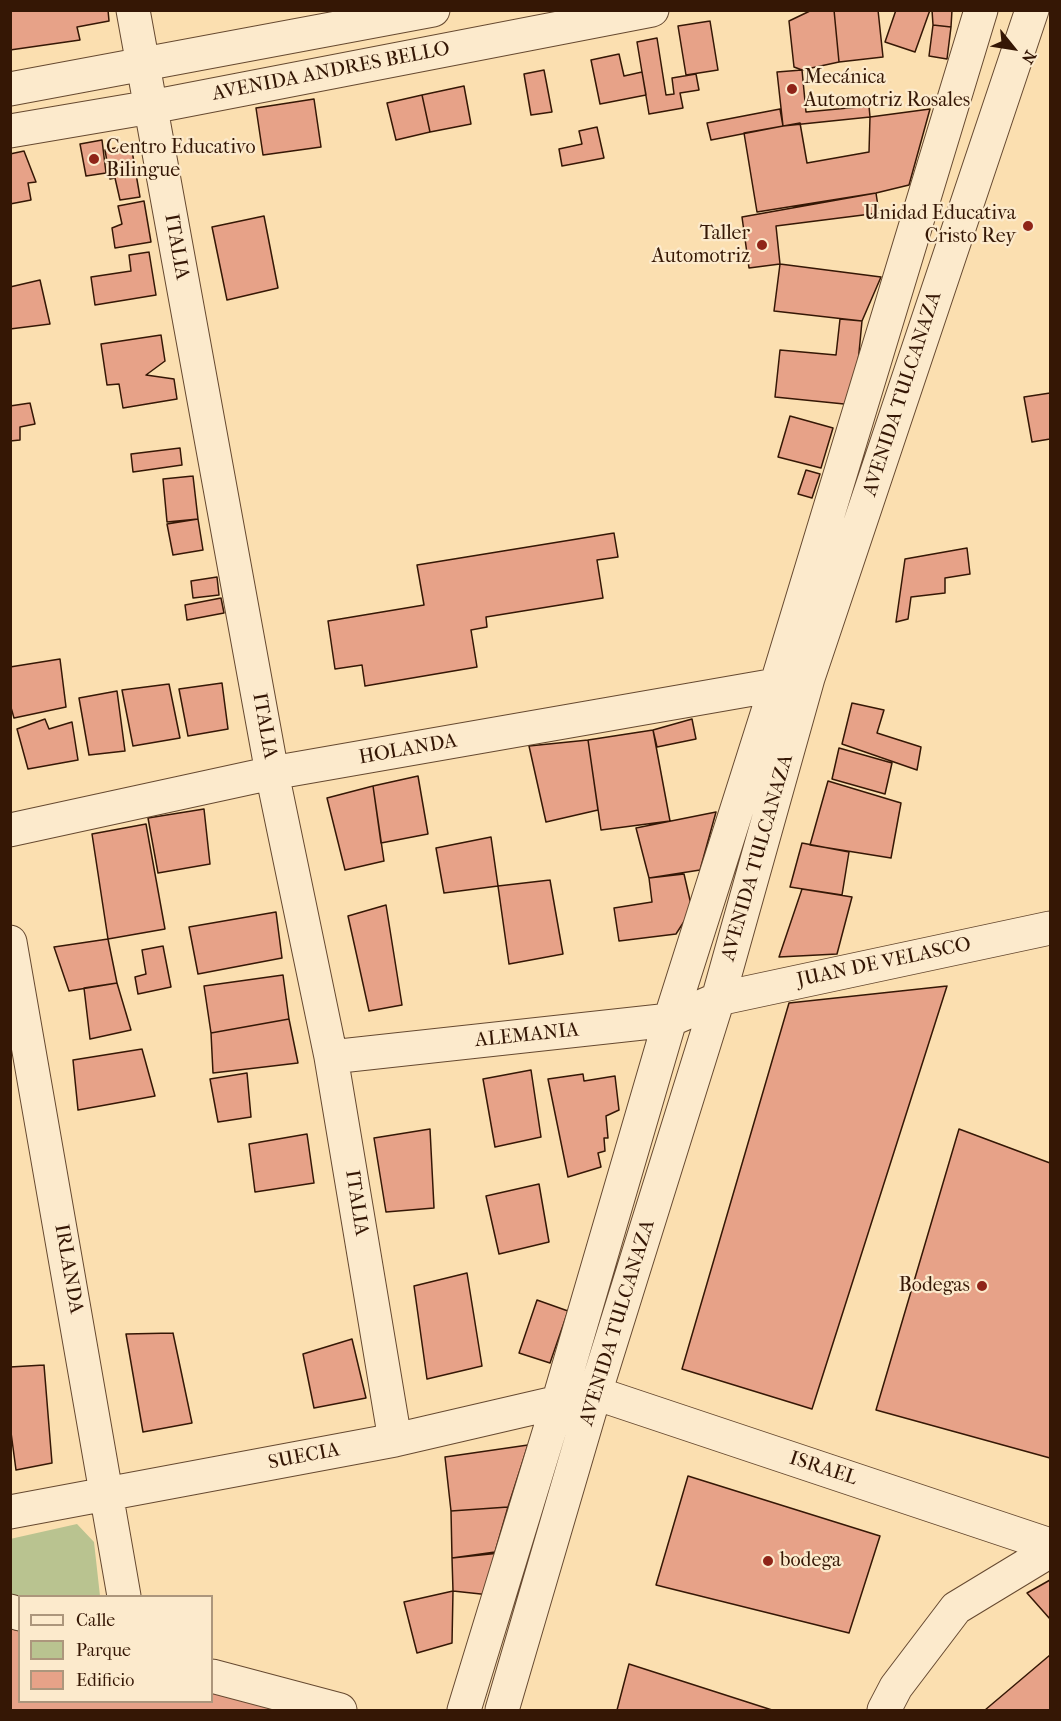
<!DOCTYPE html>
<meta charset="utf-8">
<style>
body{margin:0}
#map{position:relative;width:1061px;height:1721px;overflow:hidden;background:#fbdfb0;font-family:"IM FELL French Canon",serif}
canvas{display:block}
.frame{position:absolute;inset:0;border:12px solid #351705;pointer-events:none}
.legend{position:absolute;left:18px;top:1595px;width:195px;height:108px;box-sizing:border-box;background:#fceacc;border:2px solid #ac967c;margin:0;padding:8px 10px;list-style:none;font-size:18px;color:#351705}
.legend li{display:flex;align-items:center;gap:12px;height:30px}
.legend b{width:30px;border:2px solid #ac967c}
.north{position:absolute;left:983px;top:18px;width:60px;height:60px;-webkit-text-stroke:4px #fceacc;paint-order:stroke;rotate:120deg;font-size:16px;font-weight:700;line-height:24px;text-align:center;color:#351705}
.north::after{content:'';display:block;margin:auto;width:21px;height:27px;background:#351705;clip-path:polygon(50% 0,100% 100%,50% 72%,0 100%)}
</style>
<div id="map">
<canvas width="1061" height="1721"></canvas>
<div class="frame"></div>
<ul class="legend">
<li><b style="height:8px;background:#fceacc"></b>Calle</li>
<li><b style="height:16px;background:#b9c390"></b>Parque</li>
<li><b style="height:16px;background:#e7a288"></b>Edificio</li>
</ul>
<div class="north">N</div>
</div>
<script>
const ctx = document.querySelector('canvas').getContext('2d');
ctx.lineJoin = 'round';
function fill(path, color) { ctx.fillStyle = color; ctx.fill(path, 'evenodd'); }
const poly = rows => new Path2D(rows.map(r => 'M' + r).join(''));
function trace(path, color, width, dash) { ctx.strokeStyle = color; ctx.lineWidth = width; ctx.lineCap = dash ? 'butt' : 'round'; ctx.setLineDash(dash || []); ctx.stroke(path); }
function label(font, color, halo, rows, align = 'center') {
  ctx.font = font + ' "IM FELL French Canon",serif'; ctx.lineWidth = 4.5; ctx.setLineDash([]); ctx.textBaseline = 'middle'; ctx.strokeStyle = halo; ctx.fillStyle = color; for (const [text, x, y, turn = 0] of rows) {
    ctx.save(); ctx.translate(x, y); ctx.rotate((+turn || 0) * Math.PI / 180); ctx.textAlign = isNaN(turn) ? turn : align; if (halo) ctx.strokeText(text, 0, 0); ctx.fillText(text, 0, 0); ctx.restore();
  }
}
const green = poly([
 [77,1524,94,1542,100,1596,20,1596,19,1600,11,1595,10,1539]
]);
const building = poly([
 [10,10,108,10,109,21,77,27,80,40,10,50,10,10],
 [812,10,834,10,839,62,802,70,794,67,789,21,812,10],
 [834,10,878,10,883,57,839,62,834,10],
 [896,10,930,10,915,52,885,42,896,10],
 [932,10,952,10,951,27,933,25,932,10],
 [710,21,718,70,686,75,678,26,710,21],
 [933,25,951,27,947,59,929,56,933,25],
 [657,38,666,95,674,94,672,78,696,74,699,90,680,93,683,108,649,114,637,42,657,38],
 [619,54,624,76,642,72,646,95,600,104,591,60,619,54],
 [544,70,552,112,531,115,524,74,544,70],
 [802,70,806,112,869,106,870,117,783,126,777,72,802,70],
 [464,86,471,124,430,132,422,95,464,86],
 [422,95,430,132,396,140,387,103,422,95],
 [314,99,321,147,263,155,256,108,314,99],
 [780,109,783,126,711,140,707,123,780,109],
 [930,109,909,185,876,193,757,212,744,133,800,123,807,163,869,152,870,117,930,109],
 [597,127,604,158,562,166,559,149,582,144,579,131,597,127],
 [102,140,106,173,86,176,80,144,102,140],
 [131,145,140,197,120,200,115,178,110,179,105,150,131,145],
 [24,151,36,182,28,183,31,200,10,204,10,154,24,151],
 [876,193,879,213,776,226,780,264,749,268,742,217,876,193],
 [144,201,151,242,115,248,112,228,122,224,118,206,144,201],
 [264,216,278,288,227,300,212,227,264,216],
 [149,252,156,295,95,305,91,277,131,271,129,255,149,252],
 [780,264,881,277,862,321,774,311,780,264],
 [40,280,50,324,10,329,10,287,40,280],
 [840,319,862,321,854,405,775,397,780,350,836,355,840,319],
 [161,335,165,361,146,375,174,379,177,399,123,408,119,384,107,385,101,344,161,335],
 [1050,393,1050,439,1032,442,1024,397,1050,393],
 [30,403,35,424,20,427,20,440,10,441,10,406,30,403],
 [790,416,833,428,821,468,778,457,790,416],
 [180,448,182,465,133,472,131,454,180,448],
 [806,470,820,474,812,498,798,494,806,470],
 [193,476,198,519,167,522,163,479,193,476],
 [198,519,203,550,173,555,167,524,198,519],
 [614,533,618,557,597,560,603,598,486,617,487,627,471,630,477,667,365,686,362,665,335,669,328,621,424,605,417,565,614,533],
 [967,548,970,574,945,578,945,593,911,597,908,619,896,622,905,559,967,548],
 [217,577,219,595,193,598,191,581,217,577],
 [221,598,224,613,187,620,185,605,221,598],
 [60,659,66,707,14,718,10,704,10,667,60,659],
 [222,683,228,729,188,736,179,689,222,683],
 [169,684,180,738,133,746,122,690,169,684],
 [117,691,125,751,89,755,79,698,117,691],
 [852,703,884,710,877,733,921,747,917,770,842,744,852,703],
 [45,719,49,729,72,722,78,760,28,769,17,729,45,719],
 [692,719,696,739,657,747,653,730,692,719],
 [653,730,670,821,601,830,588,740,653,730],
 [588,740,598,810,546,822,529,746,588,740],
 [839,748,892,763,885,794,832,779,839,748],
 [418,776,428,834,381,843,373,786,418,776],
 [828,781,901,803,891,858,810,845,828,781],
 [373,786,384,861,345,870,327,798,373,786],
 [204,809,210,864,158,873,148,818,204,809],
 [716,812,700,870,649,878,636,828,716,812],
 [146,824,165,929,108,939,92,834,146,824],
 [491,837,498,886,444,893,436,848,491,837],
 [802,843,849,852,842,895,790,887,802,843],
 [684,874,692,909,676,934,619,941,614,908,652,902,649,878,684,874],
 [550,880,563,954,509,964,498,886,550,880],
 [802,889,852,897,837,954,779,957,802,889],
 [386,905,402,1005,369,1011,348,916,386,905],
 [276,912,282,958,198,974,189,927,276,912],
 [108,939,117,983,69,991,54,947,108,939],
 [163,946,171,987,138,994,135,977,146,974,142,950,163,946],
 [283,975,289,1019,211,1033,204,986,283,975],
 [117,983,131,1030,90,1039,84,988,117,983],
 [947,986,812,1409,682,1369,789,1003,947,986],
 [289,1019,298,1063,213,1073,211,1033,289,1019],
 [142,1049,155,1096,78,1110,73,1060,142,1049],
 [531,1070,541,1137,495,1147,483,1079,531,1070],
 [247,1073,251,1117,218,1122,210,1079,247,1073],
 [583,1074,584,1081,615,1076,619,1110,606,1116,608,1138,604,1138,605,1151,598,1153,601,1167,568,1177,548,1079,583,1074],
 [430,1129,434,1208,386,1212,374,1138,430,1129],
 [959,1129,1050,1163,1050,1458,876,1410,959,1129],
 [307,1134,314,1183,255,1192,249,1144,307,1134],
 [539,1184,549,1242,499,1254,486,1196,539,1184],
 [467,1273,482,1366,427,1379,414,1286,467,1273],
 [537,1300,568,1311,550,1363,519,1353,537,1300],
 [173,1333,192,1423,143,1432,126,1334,173,1333],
 [352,1339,366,1398,314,1408,303,1354,352,1339],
 [44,1365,52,1463,16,1470,10,1425,10,1367,44,1365],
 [528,1445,508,1507,451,1511,445,1457,528,1445],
 [688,1476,880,1536,849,1633,656,1585,688,1476],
 [508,1507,495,1552,452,1558,451,1511,508,1507],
 [500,1553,490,1595,453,1591,452,1558,500,1553],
 [1050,1580,1050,1619,1027,1593,1050,1580],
 [453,1591,452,1643,417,1653,404,1602,453,1591],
 [10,1628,20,1631,20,1702,212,1702,212,1689,283,1710,10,1710,10,1628],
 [1050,1655,1050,1710,985,1710,1050,1655],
 [629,1664,772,1710,617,1710,629,1664]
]);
const minor = poly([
 [133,10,272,773,331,1057,395,1440],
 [10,89,433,10],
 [10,131,151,107,652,10],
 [10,830,272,773,793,682],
 [10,942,124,1596],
 [331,1057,670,1020,718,999,1050,928],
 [595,1393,1050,1545],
 [10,1512,395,1440,576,1398],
 [10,1611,20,1614],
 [212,1676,340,1710],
 [464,1710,558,1403,670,1020,776,686,981,10],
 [502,1710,595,1393,718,999,808,678,1032,10],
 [884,1710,896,1687,956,1608,1050,1551]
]);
const markers = [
 [792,89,6,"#8f2418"],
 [94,159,6,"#8f2418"],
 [1028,226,6,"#8f2418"],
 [762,245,6,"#8f2418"],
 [982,1286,6,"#8f2418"],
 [768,1561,6,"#8f2418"]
];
const streetNames = [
 ["AVENIDA ANDRES BELLO",331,72,-11],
 ["ITALIA",176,247,80],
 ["AVENIDA TULCANAZA",903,394,-72],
 ["ITALIA",264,726,80],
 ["HOLANDA",408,750,-10],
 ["AVENIDA TULCANAZA",758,858,-74],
 ["JUAN DE VELASCO",884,963,-12],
 ["ALEMANIA",527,1036,-6],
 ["ITALIA",356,1203,81],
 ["IRLANDA",68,1269,80],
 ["AVENIDA TULCANAZA",618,1323,-73],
 ["SUECIA",304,1457,-11],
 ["ISRAEL",823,1469,18]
];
const poiNames = [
 ["Mecánica",804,78],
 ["Automotriz Rosales",804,101],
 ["Centro Educativo",106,148],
 ["Bilingue",106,171],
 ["Unidad Educativa",1016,214,"right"],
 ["Cristo Rey",1016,237,"right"],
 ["Taller",750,234,"right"],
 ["Automotriz",750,257,"right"],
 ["Bodegas",970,1286,"right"],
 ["bodega",780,1561]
];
fill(green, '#b9c390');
fill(building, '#e7a288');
trace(building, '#351705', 1.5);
trace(minor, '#664930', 35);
trace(minor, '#fceacc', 33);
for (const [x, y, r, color] of markers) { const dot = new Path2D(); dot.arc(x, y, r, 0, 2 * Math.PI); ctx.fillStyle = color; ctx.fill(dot); trace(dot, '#fceacc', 2); }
label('20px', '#351705', '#fceacc', streetNames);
label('20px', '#351705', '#fceacc', poiNames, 'left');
</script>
